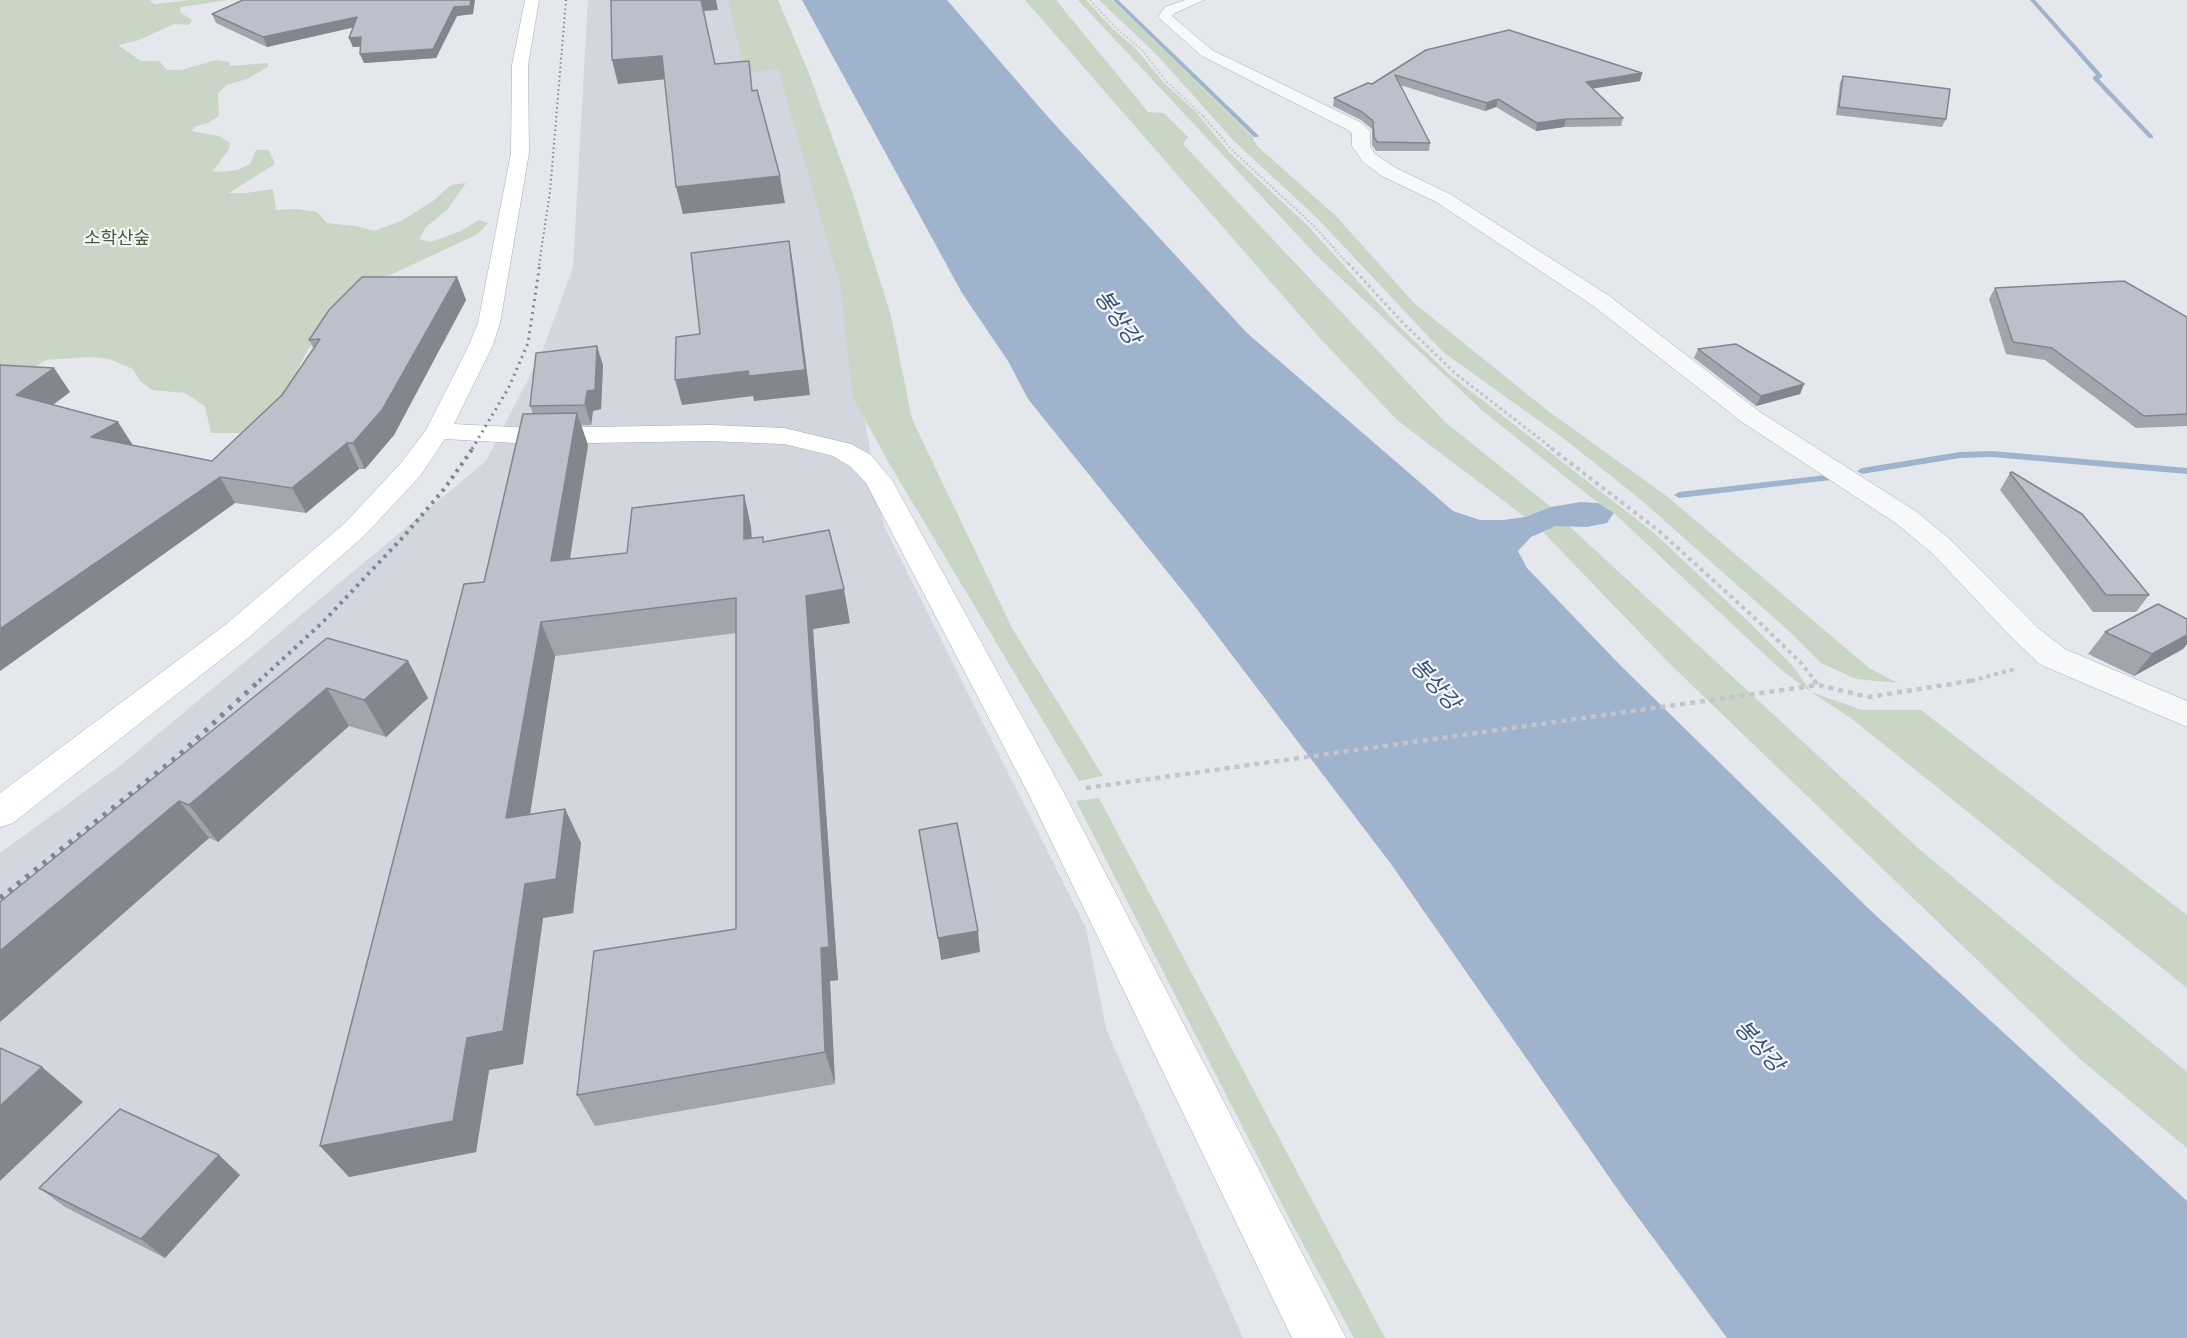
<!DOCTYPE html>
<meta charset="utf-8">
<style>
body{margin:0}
canvas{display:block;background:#e4e7ec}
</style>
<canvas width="2187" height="1338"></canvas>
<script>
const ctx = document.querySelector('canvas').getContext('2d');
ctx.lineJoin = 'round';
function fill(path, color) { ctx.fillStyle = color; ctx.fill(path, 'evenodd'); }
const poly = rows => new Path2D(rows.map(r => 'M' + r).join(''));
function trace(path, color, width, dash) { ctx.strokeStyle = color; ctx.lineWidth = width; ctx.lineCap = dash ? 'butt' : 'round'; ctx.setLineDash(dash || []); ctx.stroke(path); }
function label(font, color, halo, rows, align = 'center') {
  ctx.font = font + ' Overpass,"Noto Sans KR",sans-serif'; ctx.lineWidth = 4.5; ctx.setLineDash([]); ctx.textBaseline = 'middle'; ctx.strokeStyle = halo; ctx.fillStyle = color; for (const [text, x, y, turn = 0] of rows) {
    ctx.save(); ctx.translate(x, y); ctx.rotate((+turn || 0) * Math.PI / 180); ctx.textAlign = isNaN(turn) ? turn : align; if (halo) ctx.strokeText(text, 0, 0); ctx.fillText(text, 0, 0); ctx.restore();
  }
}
const built = poly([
 [588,0,765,0,840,285,884,526,1086,928,1106,1029,1243,1338,0,1338,0,853,121,765,486,461,542,352,573,268]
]);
const green = poly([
 [0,0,151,0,150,2,156,4,190,0,228,0,181,7,180,12,192,20,189,25,174,24,139,40,118,45,141,61,159,61,167,70,182,70,215,60,229,62,230,66,268,63,268,67,247,79,227,85,218,93,219,116,208,123,196,126,191,131,219,136,230,143,229,149,213,171,222,172,237,170,250,164,256,150,269,150,275,164,229,193,246,193,273,189,276,210,297,209,317,212,327,223,355,226,374,231,401,221,433,201,451,185,466,183,446,211,426,227,419,239,431,242,461,231,479,220,488,223,478,234,371,284,308,349,278,408,242,433,211,433,205,406,185,393,152,390,140,381,133,369,109,359,90,357,46,360,0,388],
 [728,0,778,0,808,71,852,191,891,316,912,419,1012,628,1103,776,1079,781,890,465,853,398,840,285,778,69,745,73],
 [1025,0,1056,0,1148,112,1164,113,1188,137,1183,144,1445,422,1551,507,1525,517,1397,420,1317,335],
 [1078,0,1086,0,1112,28,1137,50,1163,82,1195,111,1229,152,1307,225,1397,324,1450,375,1653,532,1750,623,1792,665,1811,692,1862,710,1921,710,2187,915,2187,988,1852,719,1811,692,1780,669,1614,513,1598,503,1484,412,1317,256],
 [1099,0,1112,0,1132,19,1252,136,1257,146,1336,216,1414,303,1548,411,1668,497,1869,668,1898,683,1856,679,1821,663,1789,631,1640,499,1563,438,1443,352,1317,218,1235,142,1156,54],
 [1568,525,1918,848,2187,1072,2187,1148,2080,1059,1668,662,1543,532,1556,526],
 [1099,798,1385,1338,1354,1338,1290,1220,1076,801]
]);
const water = poly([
 [802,0,947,0,1048,117,1247,333,1453,511,1480,520,1504,520,1525,517,1551,507,1581,502,1598,503,1614,513,1607,523,1587,527,1556,526,1531,537,1518,551,1527,568,1620,665,1871,911,2187,1201,2187,1338,1727,1338,1623,1197,1391,864,1190,600,1028,399,1008,361,962,293]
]);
const stream = poly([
 [1113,0,1118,0,1258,135,1258,137,1254,137,1113,0],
 [2030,0,2035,0,2102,75,2102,77,2099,79,2153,136,2153,138,2149,138,2093,79,2093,77,2096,75,2030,0],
 [1992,451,2187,468,2187,474,1992,457,1960,458,1862,474,1857,471,1862,468,1960,452,1992,451],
 [1835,474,1840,477,1839,479,1679,498,1674,495,1679,492,1835,474]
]);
const pathFar4 = poly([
 [1090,0,1116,28,1141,49,1167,82,1205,118]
]);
const pathFar3 = poly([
 [1203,116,1234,152,1313,225,1349,265]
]);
const pathFar2 = poly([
 [1348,263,1403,323,1456,374,1553,449]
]);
const pathFar1 = poly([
 [1551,448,1659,531,1758,621,1802,664,1815,681],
 [1971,681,2015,669]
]);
const path = poly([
 [1814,680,1818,685],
 [1086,788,1818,685,1869,697,1976,680]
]);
const street = poly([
 [1185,0,1204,0,1175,13,1172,16,1212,50,1360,122,1370,131,1370,146,1375,154,1396,168,1450,194,1608,295,1760,412,1917,512,1953,542,2038,628,2065,649,2187,701,2187,727,2041,665,2016,642,1933,554,1897,524,1742,422,1592,305,1436,202,1382,176,1363,162,1352,146,1352,133,1348,130,1202,56,1158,17,1165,7,1185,0]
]);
const secondary = poly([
 [525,0,539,0,528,65,529,153,500,323,493,345,454,424,532,428,709,425,784,428,851,444,871,455,892,480,1064,793,1346,1338,1292,1338,1028,793,866,483,851,467,833,456,784,444,709,441,532,444,445,439,420,476,365,535,247,639,13,823,0,827,0,793,225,625,345,523,400,464,426,430,469,345,478,323,511,153,512,65,525,0]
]);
const railFar3 = poly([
 [539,265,550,192,566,0]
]);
const railFar2 = poly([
 [472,449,509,387,528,343,540,263]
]);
const railFar1 = poly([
 [259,681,324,621,404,536,445,488,473,448]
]);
const rail = poly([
 [0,898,178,756,260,680]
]);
const wall = poly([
 [212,14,473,14,457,16,436,58,364,63,360,54,360,47,353,47,349,38,353,27,267,47,216,23],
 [1426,50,1642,73,1640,81,1592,88,1623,118,1621,126,1564,127,1536,131,1496,107,1485,111,1400,85,1430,143,1429,151,1376,151,1372,145,1372,129,1361,120,1333,106,1334,98,1372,84],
 [1843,76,1946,119,1942,127,1836,115,1840,83],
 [457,277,466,300,394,435,365,469,359,469,306,513,235,503,0,671,0,365,54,368,70,392,53,405,133,446,212,461,282,395,314,349,309,340],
 [1995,288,2187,317,2187,426,2136,428,2045,360,2006,354,1989,299],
 [1698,349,1804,384,1800,394,1756,406,1694,358],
 [603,365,601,409,593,411,591,425,581,425,588,445,570,559,627,553,744,495,751,527,752,539,765,542,850,623,813,629,838,980,830,981,835,1084,595,1126,577,1095,736,929,736,633,555,656,530,814,565,809,581,843,573,913,543,918,523,1064,489,1070,476,1152,349,1177,484,582,533,414,530,406],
 [2010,473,2149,595,2136,612,2093,612,2000,490],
 [2187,619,2187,644,2183,649,2134,676,2088,654,2105,632],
 [327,638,408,661,428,698,386,737,349,726,218,842,209,838,0,1022,0,951],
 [240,1175,165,1258,65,1207,39,1188]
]);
const shadedWall = poly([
 [471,0,475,0,473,14,457,16,436,58,364,63,360,54,454,7],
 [701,0,716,0,718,10,704,11],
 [357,17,360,26,267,47,263,37],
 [361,37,364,46,353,47,349,38],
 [662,56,668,79,618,84,612,60],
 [1642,73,1640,81,1584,90,1586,82],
 [1498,99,1496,107,1485,111,1487,103],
 [1566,119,1564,127,1536,131,1537,123],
 [780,176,785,203,683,214,676,187],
 [789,241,793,264,810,395,754,401,753,396,682,405,675,380],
 [457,277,466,300,394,435,365,469,353,443],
 [597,346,603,365,601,409,593,411,591,425,585,405],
 [54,368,70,392,33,419,16,395],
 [1804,384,1800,394,1756,406,1761,396],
 [577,413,588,445,564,595,551,561],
 [118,422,134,447,91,437],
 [347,443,359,469,306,513,292,488],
 [220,477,235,503,0,671,0,629],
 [744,495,751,527,753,573,744,539],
 [844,589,850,623,813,629,838,980,830,981,835,1084,825,1052,806,596],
 [541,622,555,656,524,852,506,818],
 [2187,635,2187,644,2183,649,2134,676,2152,654],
 [408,661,428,698,386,737,364,700],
 [327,688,349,726,218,842,189,805],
 [179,801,209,838,0,1022,0,951],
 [565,809,581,843,573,913,543,918,523,1064,489,1070,476,1152,349,1177,320,1146,467,1038,525,884],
 [978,931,980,952,941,960,938,938],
 [42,1067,83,1102,0,1181,0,1106],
 [219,1155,240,1175,165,1258,141,1239]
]);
const building = poly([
 [243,0,471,0,470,6,454,7,433,49,360,54,361,37,349,38,357,17,263,37,212,14,243,0],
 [611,0,701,0,715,64,749,61,752,91,757,90,780,176,676,187,662,56,612,60,611,0],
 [1509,30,1642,73,1586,82,1623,118,1566,119,1537,123,1498,99,1487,103,1395,75,1430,143,1377,142,1374,137,1373,121,1362,112,1334,98,1368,83,1372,84,1426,50,1509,30],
 [1843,76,1950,89,1946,119,1839,107,1843,76],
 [789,241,805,370,749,376,748,371,675,380,676,337,700,334,691,253,789,241],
 [362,277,457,277,382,410,353,443,347,443,292,488,220,477,0,629,0,365,54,368,16,395,118,422,91,437,212,461,282,395,320,339,309,340,329,310,362,277],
 [2124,281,2187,317,2187,414,2144,416,2052,348,2013,342,1995,288,2124,281],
 [1736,344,1804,384,1761,396,1698,349,1736,344],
 [597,346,595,390,587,391,585,405,530,406,536,353,597,346],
 [577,413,551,561,627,553,632,508,744,495,744,539,763,537,763,542,829,530,844,589,806,596,829,947,821,948,825,1052,577,1095,594,951,736,929,736,598,541,622,506,818,565,809,556,879,525,884,503,1031,467,1038,453,1121,320,1146,464,584,484,582,523,414,577,413],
 [2012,472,2082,514,2149,595,2106,595,2010,473,2012,472],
 [2158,604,2187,619,2187,635,2152,654,2105,632,2158,604],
 [327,638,408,661,364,700,327,688,189,805,179,801,0,951,0,902,327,638],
 [957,823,978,931,938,938,919,830,957,823],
 [0,1048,42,1067,0,1106,0,1048],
 [120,1109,219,1155,141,1239,39,1188,120,1109]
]);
const farParknames = [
 ["소학산숲",117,240]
];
const waterNames = [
 ["봉상강",1115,319,55],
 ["봉상강",1433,686,48],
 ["봉상강",1757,1048,48]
];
fill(built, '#d2d6de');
fill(green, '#c9d6c5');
fill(water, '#9fb4cc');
fill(stream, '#9fb4cc');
trace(street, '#a9aeb7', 1);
trace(secondary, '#a9aeb7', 1);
trace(pathFar4, '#c2c5cb', 1.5, [2, 2]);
trace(pathFar3, '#c2c5cb', 2, [2, 2]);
trace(pathFar2, '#c2c5cb', 3, [3, 3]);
trace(pathFar1, '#c2c5cb', 4, [4, 4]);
trace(path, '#c2c5cb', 4.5, [5, 5]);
fill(street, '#f7f8fa');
fill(secondary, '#fff');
trace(railFar3, '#7d8696', 2, [1.5, 3]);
trace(railFar2, '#7d8696', 3, [2, 4.5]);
trace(railFar1, '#7d8696', 4, [3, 5]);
trace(rail, '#7d8696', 5, [4, 7]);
fill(wall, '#a1a5ae');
fill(shadedWall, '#83868d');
fill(building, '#bbc0ca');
trace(building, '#83868d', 1.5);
label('18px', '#3f6138', '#f4f6f9', farParknames);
label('italic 22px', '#34527a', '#f4f6f9', waterNames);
</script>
